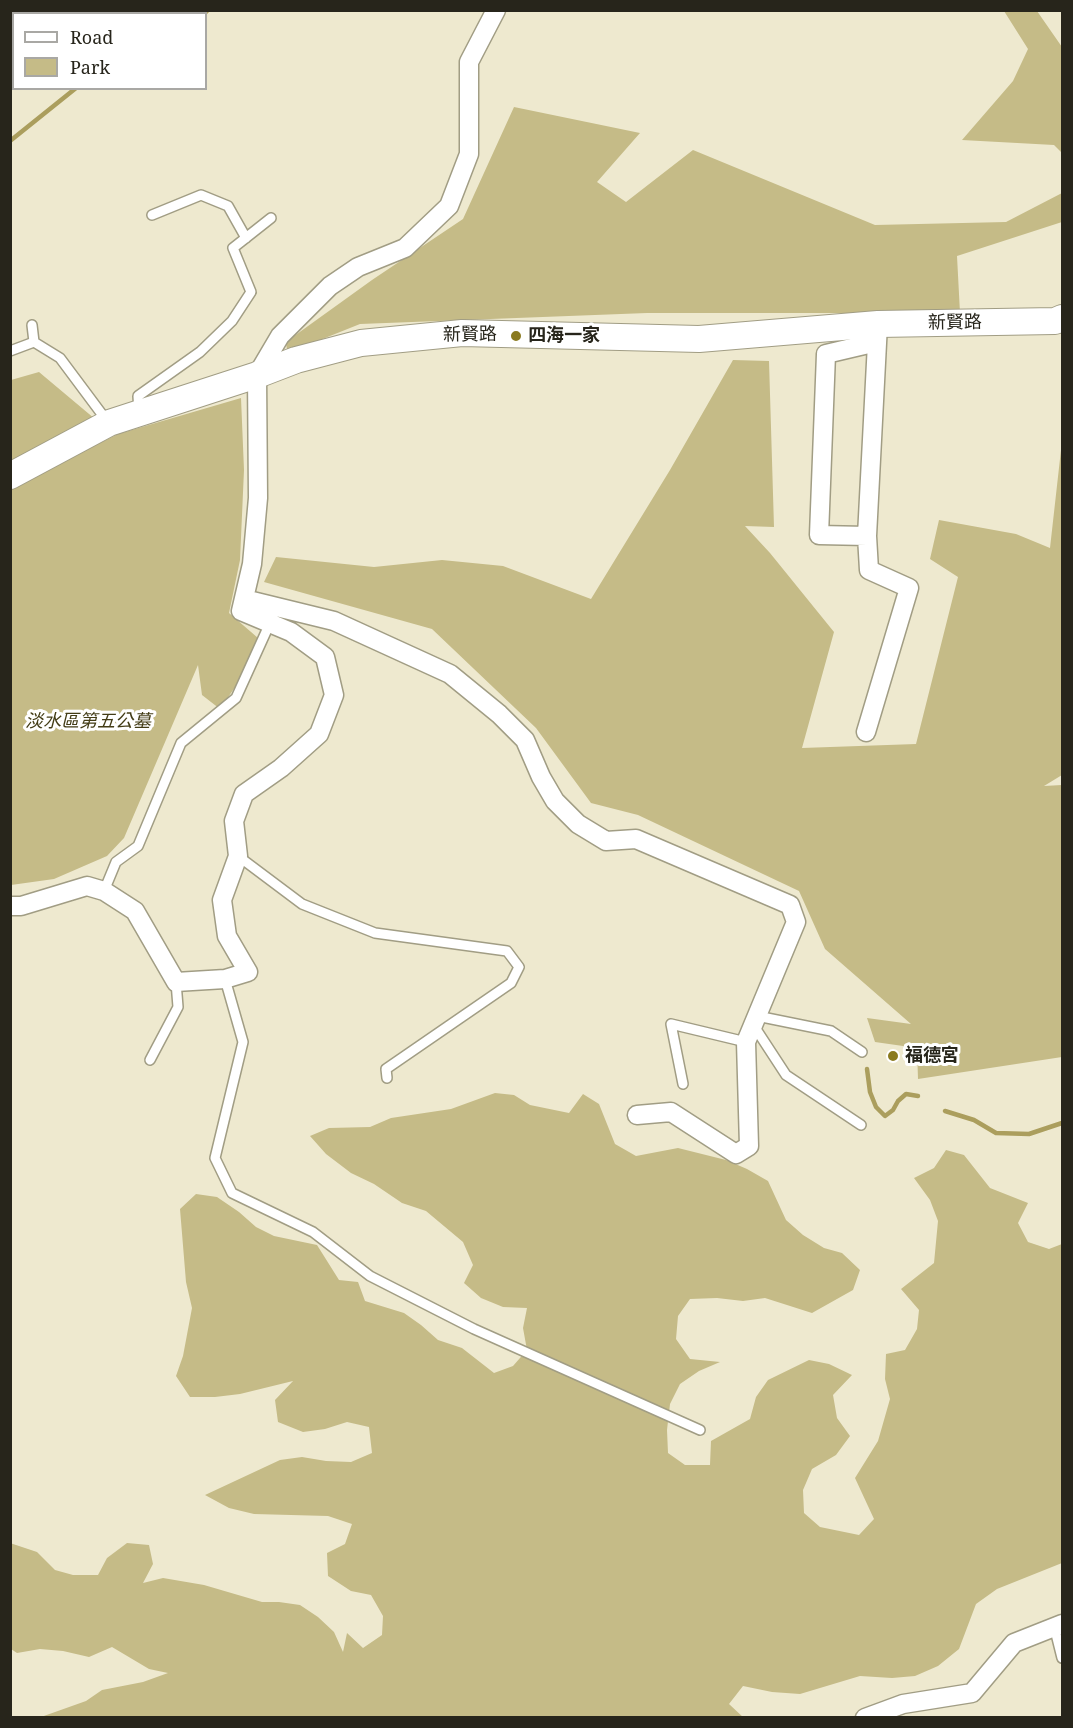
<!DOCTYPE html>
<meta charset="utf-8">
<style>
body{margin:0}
#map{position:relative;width:1073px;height:1728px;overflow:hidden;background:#eee9cf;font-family:"Noto Serif",serif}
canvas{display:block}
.frame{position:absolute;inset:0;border:12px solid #27251b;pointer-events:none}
.legend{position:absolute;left:12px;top:12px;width:195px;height:78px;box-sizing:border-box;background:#fff;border:2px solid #a9a8a4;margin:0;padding:8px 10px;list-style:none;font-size:18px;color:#27251b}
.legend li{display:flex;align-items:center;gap:12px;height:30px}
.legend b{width:30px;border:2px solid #a9a8a4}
</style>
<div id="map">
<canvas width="1073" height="1728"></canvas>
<div class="frame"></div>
<ul class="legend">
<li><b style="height:8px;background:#fff"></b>Road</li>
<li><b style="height:16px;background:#c5bb87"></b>Park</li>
</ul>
</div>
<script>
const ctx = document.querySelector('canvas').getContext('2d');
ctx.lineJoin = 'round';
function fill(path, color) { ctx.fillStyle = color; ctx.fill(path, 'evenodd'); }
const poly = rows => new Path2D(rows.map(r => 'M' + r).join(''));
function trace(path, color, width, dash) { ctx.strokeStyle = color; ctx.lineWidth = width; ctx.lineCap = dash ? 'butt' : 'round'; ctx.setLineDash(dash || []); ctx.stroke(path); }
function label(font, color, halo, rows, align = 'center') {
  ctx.font = font + ' "Noto Serif","Noto Sans TC",serif'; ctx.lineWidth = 6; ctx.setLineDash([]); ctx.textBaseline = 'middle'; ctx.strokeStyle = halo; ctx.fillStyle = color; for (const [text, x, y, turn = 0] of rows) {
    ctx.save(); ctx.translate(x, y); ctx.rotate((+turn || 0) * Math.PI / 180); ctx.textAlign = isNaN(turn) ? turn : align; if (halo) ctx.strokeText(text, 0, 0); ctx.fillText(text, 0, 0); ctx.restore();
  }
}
const green = poly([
 [1004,11,1037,11,1062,47,1062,153,1054,145,962,140,1013,81,1028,49],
 [514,107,640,133,597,182,626,202,693,150,875,225,1006,222,1062,193,1062,222,957,256,960,313,647,313,360,324,295,350,287,349,286,344,290,339,372,280,463,219],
 [733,360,769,361,774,527,745,526,770,553,834,632,802,748,916,744,958,577,930,559,939,520,1016,534,1050,548,1062,441,1062,775,1044,786,1062,785,1062,1057,918,1079,917,1048,875,1042,867,1018,911,1024,825,949,799,891,638,815,591,803,536,728,432,629,264,582,276,557,374,567,442,560,503,566,591,599,670,470],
 [39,372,95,419,11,461,11,380],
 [241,398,244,470,240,560,229,613,258,638,257,655,220,709,202,695,198,665,124,838,107,856,54,879,11,885,11,487,118,434],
 [495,1093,514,1095,530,1105,569,1113,583,1094,599,1104,615,1144,636,1156,678,1148,726,1160,747,1169,768,1181,786,1220,803,1235,824,1248,842,1253,860,1270,853,1290,812,1313,765,1298,743,1301,717,1298,690,1299,678,1316,676,1339,690,1359,720,1362,699,1371,680,1384,670,1404,667,1430,668,1453,685,1465,710,1465,711,1441,750,1419,756,1397,768,1380,809,1360,829,1364,852,1375,833,1395,837,1418,850,1436,836,1455,812,1469,803,1490,804,1513,820,1527,859,1535,874,1519,855,1478,878,1441,890,1399,885,1379,886,1354,905,1350,917,1329,919,1310,901,1289,934,1263,938,1221,930,1200,914,1178,934,1168,946,1150,964,1155,990,1188,1028,1203,1018,1223,1028,1242,1049,1249,1062,1244,1062,1563,997,1589,976,1604,959,1649,938,1666,915,1676,892,1678,860,1676,800,1694,772,1692,743,1686,729,1704,744,1718,41,1717,86,1701,102,1690,143,1682,168,1673,149,1669,112,1647,89,1657,63,1651,40,1649,17,1653,11,1649,10,1543,37,1552,55,1570,73,1575,98,1575,107,1558,127,1543,149,1545,153,1564,143,1583,163,1578,204,1585,262,1602,279,1602,300,1605,318,1617,334,1632,343,1652,347,1633,363,1648,382,1635,383,1616,371,1595,351,1591,328,1576,327,1553,345,1544,352,1524,328,1516,254,1514,229,1508,205,1495,280,1460,302,1457,326,1461,351,1462,372,1453,369,1427,347,1422,325,1429,303,1432,278,1422,275,1400,293,1381,240,1394,215,1397,190,1397,176,1376,183,1356,192,1308,186,1282,180,1209,196,1194,217,1197,239,1212,256,1227,274,1236,317,1245,339,1280,358,1282,365,1301,404,1313,421,1325,438,1340,462,1348,494,1373,513,1366,527,1350,523,1328,527,1308,503,1307,481,1298,464,1283,473,1265,463,1242,426,1211,402,1203,374,1184,351,1173,326,1154,310,1136,329,1128,370,1127,391,1118,451,1109]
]);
const stream = poly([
 [204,14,208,10],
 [10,141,76,88],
 [867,1069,870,1092,876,1107,885,1116,893,1110,898,1101,906,1094,918,1096],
 [945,1111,974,1120,996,1133,1029,1134,1062,1123]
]);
const lane = poly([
 [152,215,201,195,228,206,246,238],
 [32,325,34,342],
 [10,351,34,342,60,358,107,421],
 [139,412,138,396,200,352,232,321,251,292,233,248,271,218],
 [238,856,302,904,375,933,507,951,519,967,511,983,386,1069,387,1078],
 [104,891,116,862,138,846,181,743,236,698,270,623],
 [225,979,243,1042,215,1158,232,1193,313,1232,370,1276,474,1329,700,1430],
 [757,1016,831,1031,862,1052],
 [754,1026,786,1075,861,1125],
 [150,1060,178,1007,176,982],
 [683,1084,671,1024,746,1042],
 [1054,1626,1062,1658]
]);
const street = poly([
 [867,536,819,535,826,354,877,342],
 [244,599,334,621,450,674,499,714,525,740,541,777,555,801,578,824,606,841,636,839,790,905,796,922,746,1042,749,1146,736,1154,671,1112,637,1115],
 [866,732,909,588,869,570,867,536,878,324],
 [10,906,21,906,87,886,104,891,135,911,176,982,225,979,248,972,227,936,222,900,238,856,234,821,244,794,281,768,319,734,334,695,325,657,291,632,241,611,252,564,258,498,257,375,280,336,330,286,358,267,405,248,449,206,469,154,469,62,496,10],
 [865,1718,903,1704,972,1693,1014,1643,1062,1624]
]);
const secondary = poly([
 [10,476,109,423,257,375,296,360,361,343,462,333,699,339,878,324,1055,321,1062,318]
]);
const markers = [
 [516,336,6,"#8a7a1f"],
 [893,1056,6,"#8a7a1f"]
];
const streetNames = [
 ["新賢路",955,323,-1],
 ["新賢路",470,335,-1]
];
const poiNames = [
 ["四海一家",528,336],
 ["福德宮",905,1056]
];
const parkNames = [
 ["淡水區第五公墓",88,722]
];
fill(green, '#c5bb87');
trace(stream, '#ab9e5d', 4.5);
trace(lane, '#a19d84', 12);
trace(street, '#a19d84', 21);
trace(secondary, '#a19d84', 28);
trace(lane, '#fff', 9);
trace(street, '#fff', 18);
trace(secondary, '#fff', 26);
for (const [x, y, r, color] of markers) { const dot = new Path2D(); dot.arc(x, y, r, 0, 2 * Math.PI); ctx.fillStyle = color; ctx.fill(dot); trace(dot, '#fff', 2); }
label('18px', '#27251b', '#fff', streetNames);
label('bold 18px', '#27251b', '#fff', poiNames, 'left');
label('italic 18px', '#433c16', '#fff', parkNames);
</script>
